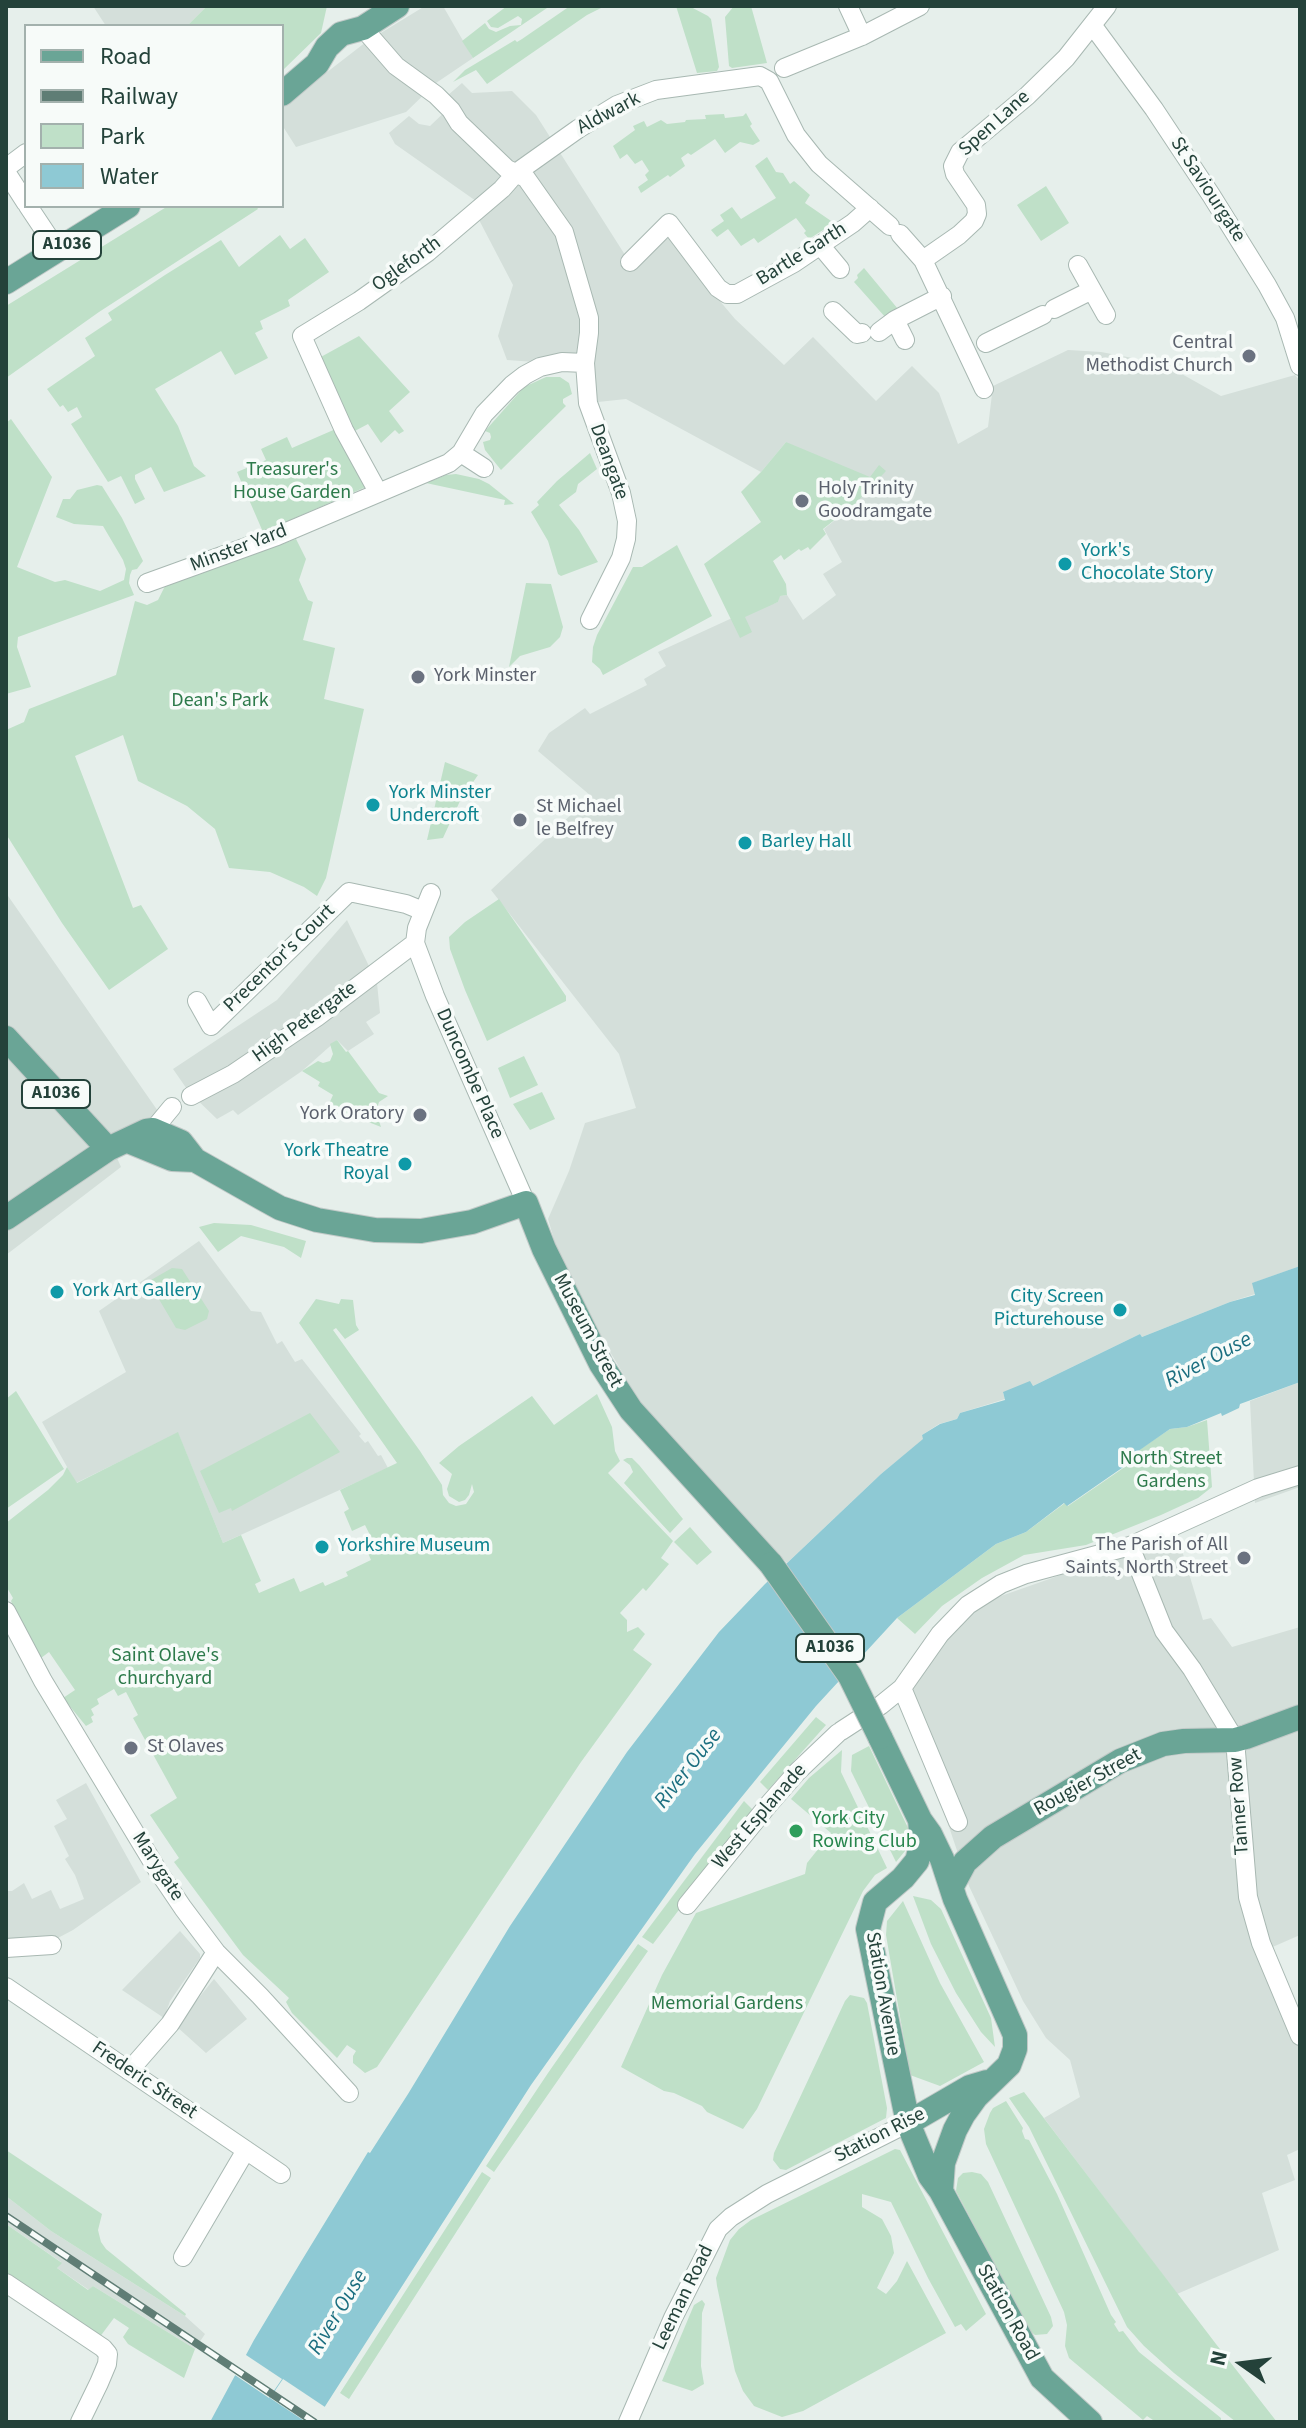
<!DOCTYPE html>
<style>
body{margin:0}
#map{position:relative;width:1306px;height:2428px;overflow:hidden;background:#e6efeb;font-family:"Source Sans 3",sans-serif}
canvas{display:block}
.frame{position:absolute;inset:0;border:8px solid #24423a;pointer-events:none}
.legend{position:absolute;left:24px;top:24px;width:260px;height:184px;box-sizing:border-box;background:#f7fbf9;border:2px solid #a3b1ad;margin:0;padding:10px 14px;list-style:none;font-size:24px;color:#24423a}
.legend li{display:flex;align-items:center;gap:16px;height:40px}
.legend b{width:40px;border:2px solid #a3b1ad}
.north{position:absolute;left:1202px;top:2324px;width:80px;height:80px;-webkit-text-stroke:6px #f7fbf9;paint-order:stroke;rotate:284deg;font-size:22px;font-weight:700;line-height:32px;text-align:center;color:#24423a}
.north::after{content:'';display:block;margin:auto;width:28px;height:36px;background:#24423a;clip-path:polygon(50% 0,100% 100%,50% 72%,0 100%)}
</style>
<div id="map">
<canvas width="1306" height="2428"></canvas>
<div class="frame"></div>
<ul class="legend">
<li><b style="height:10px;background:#6aa596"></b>Road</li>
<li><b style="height:10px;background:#5f7d75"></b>Railway</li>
<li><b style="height:22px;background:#bfe0c8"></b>Park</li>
<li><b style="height:22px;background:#8ec9d4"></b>Water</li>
</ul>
<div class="north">N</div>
</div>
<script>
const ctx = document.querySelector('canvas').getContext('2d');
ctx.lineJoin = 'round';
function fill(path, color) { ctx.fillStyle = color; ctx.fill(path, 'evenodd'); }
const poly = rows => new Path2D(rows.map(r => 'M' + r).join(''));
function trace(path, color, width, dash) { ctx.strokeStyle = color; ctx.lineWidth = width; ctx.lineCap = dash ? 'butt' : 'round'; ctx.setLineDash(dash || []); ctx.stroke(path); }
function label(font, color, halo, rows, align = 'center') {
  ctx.font = font + ' "Source Sans 3",sans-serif'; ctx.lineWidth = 7; ctx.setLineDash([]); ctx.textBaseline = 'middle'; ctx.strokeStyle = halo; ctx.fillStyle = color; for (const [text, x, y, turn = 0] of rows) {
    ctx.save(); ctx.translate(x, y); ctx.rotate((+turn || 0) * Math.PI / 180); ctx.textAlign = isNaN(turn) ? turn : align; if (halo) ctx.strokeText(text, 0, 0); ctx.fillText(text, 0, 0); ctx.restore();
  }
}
const built = poly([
 [93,6,207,6,187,26,106,26],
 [425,6,443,6,473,58,436,83,406,112,296,147,282,125,282,107,366,42],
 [462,83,472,93,512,91,536,115,627,258,672,237,692,268,735,319,784,365,813,337,876,401,912,366,939,393,958,444,988,427,993,386,1068,350,1101,352,1164,364,1221,396,1295,375,1300,381,1300,1266,1253,1283,1255,1294,1230,1302,1142,1337,1140,1334,1033,1386,1003,1393,1005,1399,960,1413,957,1419,939,1424,922,1435,924,1439,881,1474,787,1563,646,1412,582,1305,561,1263,548,1219,569,1171,585,1123,636,1108,619,1054,491,890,591,796,538,751,549,733,585,708,590,714,647,685,644,679,666,666,658,652,730,619,778,602,779,596,787,595,803,620,836,595,823,574,842,562,824,529,855,504,786,442,761,472,626,399,598,402,592,366,507,360,498,336,513,285,478,218,476,201,395,144,389,133,409,116,419,124,430,126,453,104,447,96],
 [6,893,160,1114,114,1151,121,1167,6,1255],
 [347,920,377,983,380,1013,366,1022,374,1034,348,1051,337,1040,302,1071,238,1115,233,1110,217,1119,189,1092,173,1069,277,1000],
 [199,1241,251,1311,261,1312,277,1344,282,1341,295,1362,302,1359,361,1434,359,1436,365,1443,368,1441,378,1456,381,1455,388,1468,223,1543,178,1433,76,1483,42,1422,126,1372,99,1311],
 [1300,1382,1300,1487,1255,1503,1250,1401],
 [1177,1534,1203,1620,1211,1618,1232,1647,1300,1627,1300,1935,1268,1949,1300,2023,1300,2149,1287,2155,1295,2180,1262,2193,1279,2250,1177,2294,1044,2118,1080,2097,1070,2060,1046,2038,1023,2001,969,1886,902,1688,929,1655,984,1602],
 [86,1783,141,1882,73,1930,54,1940,6,1940,6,1891,12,1891,24,1883,32,1899,51,1890,60,1909,84,1899,75,1875,65,1859,69,1856,54,1826,67,1819,56,1800],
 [180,1931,200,1954,200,1958,170,2001,164,2018,122,1990],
 [214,1979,247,2019,206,2053,176,2026],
 [6,2196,51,2231,185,2316,205,2334,195,2349,93,2286,89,2290,57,2268,61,2262,6,2224]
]);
const green = poly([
 [207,6,327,6,321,33,282,71,282,26,187,26],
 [507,6,550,6,473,58,462,41,485,23,489,29,496,32,510,26,521,25,522,19,518,16,498,28,491,27,487,21],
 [570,6,605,6,587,15,487,84,476,70,453,82,465,70,515,40,517,42,522,39],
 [676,6,689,6,708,16,711,19,719,67,717,71,697,73],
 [734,6,751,6,767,63,732,68,729,66,725,17],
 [746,113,752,124,750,126,760,141,753,145,740,142,725,153,715,139,691,155,688,153,681,158,685,166,670,177,668,175,641,193,638,187,648,180,645,175,649,171,642,160,635,164,627,154,620,159,613,146,635,130,633,126,644,121,647,127,661,120,667,124,685,122,686,120,706,119,705,115,724,114,725,118,743,116],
 [767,157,776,172,783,173,790,184,794,181,810,195,805,203,834,223,809,239,804,233,806,231,796,218,758,243,754,238,741,246,728,229,717,237,711,230,724,221,720,215,732,207,741,219,776,198,755,166],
 [1046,186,1069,223,1041,241,1017,205],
 [168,206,256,206,258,209,99,312,6,378,6,306],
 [280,235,290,249,305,238,329,272,288,300,290,306,260,321,263,329,255,333,268,358,235,375,221,351,155,389,178,426,194,466,206,476,164,492,151,467,135,475,135,479,145,499,135,504,121,476,108,482,71,424,82,417,77,407,68,412,63,405,60,407,47,389,95,356,85,338,112,320,108,313,165,275,221,240,239,267],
 [864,268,898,309,886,318,854,282,858,278,857,275],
 [359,336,410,392,389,411,404,431,399,434,395,430,381,443,368,424,351,433,319,358],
 [546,377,560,377,569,383,572,394,563,399,563,403,566,406,501,470,485,450,483,442,490,440,491,437,490,433,485,431,524,387],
 [11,419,52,477,17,567,55,582,65,580,100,591,124,580,126,569,123,560,103,526,74,524,56,517,63,499,70,499,77,490,97,485,102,486,122,518,143,561,137,569,132,570,130,575,129,583,134,595,18,637,17,647,31,687,6,694,6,423],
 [338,428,368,486,263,532,237,472,266,460,261,449,287,437,292,448],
 [786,442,870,477,879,465,886,471,855,504,823,529,826,534,810,550,808,547,801,551,799,549,784,560,781,555,773,561,786,584,787,595,780,596,778,602,745,617,752,632,740,638,704,564,761,522,741,492,761,472],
 [590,453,597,469,578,484,576,492,559,505,579,530,598,562,561,576,558,574,548,541,531,512,539,505,537,502,557,481],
 [456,474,479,479,489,484,514,504,504,505,505,500,426,483,446,475],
 [296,539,306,559,299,580,308,600,313,602,303,640,335,648,324,699,364,709,326,878,317,896,304,887,270,872,229,868,215,829,187,806,138,781,123,735,75,756,133,908,141,905,168,949,109,990,62,923,6,834,6,730,24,722,29,709,116,675,135,601,147,605,158,600,165,586],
 [677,545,712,616,603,675,600,669,592,662,593,647,597,635,633,567,642,567],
 [526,583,551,584,563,627,560,637,550,647,520,656,509,667],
 [445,762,478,775,460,801,443,838,427,840],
 [499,899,566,996,566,1001,487,1041,465,990,450,949,449,937,465,922],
 [337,1040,346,1052,348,1051,379,1093,388,1096,379,1102,376,1112,381,1127,328,1106,333,1095,318,1086,320,1082,302,1071,318,1061,323,1063,330,1061,333,1054,330,1044],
 [524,1056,538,1085,510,1098,498,1068],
 [542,1092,555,1119,530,1130,513,1104],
 [214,1223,251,1225,306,1241,301,1258,284,1247,241,1236,218,1252,199,1227],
 [172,1268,182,1269,209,1311,207,1319,185,1330,176,1328,150,1284,151,1280],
 [316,1299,339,1304,341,1299,353,1300,356,1325,359,1330,345,1339,336,1328,333,1330,420,1451,442,1485,443,1495,449,1503,456,1506,466,1504,474,1492,472,1484,469,1495,465,1500,459,1502,449,1496,447,1489,452,1474,439,1463,459,1446,532,1396,554,1425,597,1394,612,1427,615,1451,620,1461,608,1473,673,1541,661,1558,669,1564,646,1591,643,1588,620,1613,627,1620,627,1632,638,1627,645,1634,633,1650,652,1664,581,1762,377,2067,365,2073,353,2063,353,2056,356,2051,347,2045,337,2058,292,2013,286,2002,289,1998,243,1955,174,1862,179,1858,150,1815,177,1798,133,1718,138,1715,126,1692,118,1696,114,1689,97,1699,99,1704,91,1709,94,1715,91,1717,93,1722,86,1726,63,1698,75,1690,49,1652,41,1658,24,1627,11,1601,13,1598,6,1586,6,1523,48,1490,63,1475,67,1467,77,1483,178,1432,223,1543,241,1535,261,1581,255,1584,259,1593,294,1578,300,1592,323,1582,325,1586,348,1576,346,1572,371,1560,364,1544,372,1539,365,1525,352,1531,344,1512,349,1509,340,1490,397,1463,299,1323],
 [16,1391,64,1469,6,1509,6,1399],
 [310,1413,340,1452,232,1511,231,1508,219,1513,200,1471],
 [1207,1420,1212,1487,1198,1498,1161,1515,1086,1545,1024,1555,982,1578,942,1606,915,1634,897,1618,996,1544,1026,1532,1065,1503,1068,1506,1132,1462,1133,1454,1170,1429,1187,1427],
 [627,1458,632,1458,639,1465,683,1519,670,1533,624,1483,633,1472,630,1465,623,1460],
 [690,1527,712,1552,697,1565,674,1542],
 [816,1717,826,1725,768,1790,760,1782],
 [869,1746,909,1830,905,1851,896,1862,851,1771,852,1755],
 [842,1750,841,1772,887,1868,875,1875,863,1891,757,2109,743,2129,707,2112,702,2106,674,2093,664,2091,621,2067,662,1975,696,1913,805,1874,807,1863,831,1833,791,1799,809,1778],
 [744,1801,754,1811,653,1944,642,1937],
 [913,1896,931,1900,941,1909,991,2018,995,2047,981,2032,956,1993,931,1944],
 [903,1901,940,1983,984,2062,940,2086,910,2075,886,1935,887,1921],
 [638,1944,648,1951,494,2172,486,2166,548,2073],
 [850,1995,864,1998,867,2003,887,2108,886,2118,786,2170,780,2169,773,2160,774,2153,845,2001],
 [1024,2092,1216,2344,1277,2422,1236,2422,1174,2373,1144,2346,1127,2327,1029,2127,1009,2098],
 [1006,2101,1023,2128,1022,2131,1025,2139,1029,2140,1057,2194,1111,2315,1116,2322,1114,2324,1119,2332,1123,2331,1139,2352,1221,2418,1221,2422,1156,2422,1147,2416,1143,2420,1069,2358,1065,2346,1067,2325,1064,2312,986,2144,984,2129,990,2113,993,2108],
 [895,2149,900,2150,986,2314,966,2331,961,2324,955,2327,928,2278,891,2202,862,2194,862,2207,882,2219,891,2236,894,2253,877,2288,886,2294,897,2281,907,2261,946,2333,803,2411,782,2417,754,2406,743,2391,735,2371,717,2286,716,2278,730,2240,739,2229,751,2220],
 [6,2150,102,2214,98,2230,101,2242,106,2249,186,2314,185,2316,51,2231,6,2196],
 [482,2172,491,2178,349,2399,340,2393],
 [972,2172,981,2174,988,2182,1051,2317,1053,2326,1047,2334,1035,2335,1029,2330,956,2191,958,2178,963,2173],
 [6,2224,62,2263,57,2268,88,2290,93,2286,195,2349,184,2378,128,2344,123,2337,129,2328,114,2318,99,2338,6,2275],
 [702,2300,705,2304,702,2313,701,2366,704,2384,692,2391,662,2381,694,2305]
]);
const water = poly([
 [1300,1266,1300,1382,1240,1404,1239,1408,1222,1416,1221,1413,1187,1427,1170,1429,1134,1454,1132,1461,1067,1506,1064,1503,1026,1532,996,1544,897,1618,816,1706,695,1854,531,2085,315,2422,210,2422,254,2340,302,2260,368,2152,370,2153,408,2094,510,1926,627,1752,719,1632,765,1584,881,1474,923,1439,922,1435,940,1424,957,1419,960,1413,1005,1400,1003,1392,1030,1381,1033,1386,1140,1334,1142,1337,1230,1302,1255,1295,1252,1283]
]);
const pier = poly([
 [243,2353,282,2379,269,2398,232,2373],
 [283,2379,328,2409,320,2422,306,2422,270,2398]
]);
const minor = poly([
 [848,6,862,36],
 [1093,26,1154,109,1211,195,1267,285,1285,318,1300,366],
 [363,28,396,66,436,95,451,110,459,123,507,169,526,178,564,232,589,318,589,333,585,363,588,403,621,493,627,521,626,539,621,558,590,620],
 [784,68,862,36,920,6],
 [6,168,26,153],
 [6,172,26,203],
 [28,206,58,251],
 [900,234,923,260,984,389],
 [820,245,840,269],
 [923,260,959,235,974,221,977,214,976,205,955,174,953,166,960,152,1027,96,1066,58,1107,6],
 [630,262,669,223,718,288,727,294,737,294,794,263,853,223,870,208],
 [1078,265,1106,315],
 [1054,309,1092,290],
 [833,311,857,334,862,333],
 [895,320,905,340],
 [879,332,895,320,942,296],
 [986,343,1043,315],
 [461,453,484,468],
 [378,492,344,430,302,336,359,301,428,252,502,189,516,173,578,129,617,105,656,90,760,76,769,81,796,135,819,164,890,226],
 [147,583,277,536,449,463,461,453,484,414,512,385,525,375,540,367,562,362,585,363],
 [431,893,417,928,415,943,435,996,526,1203],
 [197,1001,211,1026,349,892,406,904,423,911],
 [191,1096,233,1074,317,1017,415,943],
 [153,1130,172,1107],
 [1130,1546,1164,1631,1192,1669,1235,1740,1248,1897,1261,1943,1300,2036],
 [6,1611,43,1681,158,1871,183,1908,216,1952,260,1996,349,2093],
 [902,1688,958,1822],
 [841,1731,881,1705,902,1688,940,1634,968,1605,1001,1584,1026,1574,1130,1546,1258,1488,1300,1475],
 [687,1905,769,1804,797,1772,838,1733],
 [6,1948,52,1945],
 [6,1987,281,2174],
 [129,2071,170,2024,216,1952],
 [183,2257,246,2150],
 [6,2283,103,2348,108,2354,107,2364,99,2383,80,2422],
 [628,2422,673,2318,718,2229,731,2217,767,2194,908,2123]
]);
const major = poly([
 [282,94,317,64,327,47,341,34,363,28,397,6],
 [6,282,128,206],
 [6,1038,108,1149],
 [128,1141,172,1159,195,1160],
 [6,1218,108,1149,146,1131,153,1130,181,1142,195,1160,262,1198,280,1208,317,1220,375,1230,421,1231,472,1222,526,1203,544,1249,601,1364,631,1410,771,1564],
 [880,1737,920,1820,930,1834,942,1859,955,1899,1015,2035,1015,2049,1009,2065,976,2097,963,2115,955,2130,943,2163,941,2191],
 [920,1820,922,1842,917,1861,903,1878,875,1902,868,1929,908,2123,930,2176,941,2191,1042,2378,1090,2422],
 [952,1886,965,1862,993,1837,1120,1761,1163,1744,1184,1741,1235,1740,1246,1737,1300,1717],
 [908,2123,970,2087,987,2082]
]);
const rail = poly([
 [6,2216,314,2422]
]);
const majorBridge = poly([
 [771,1564,850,1676,880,1737]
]);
const markers = [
 [1249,356,8,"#6b7280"],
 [802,501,8,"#6b7280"],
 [1065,564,8,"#0f9aa8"],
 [418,677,8,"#6b7280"],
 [373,805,8,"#0f9aa8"],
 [520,820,8,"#6b7280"],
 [745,843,8,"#0f9aa8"],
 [420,1115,8,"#6b7280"],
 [405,1164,8,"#0f9aa8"],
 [57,1292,8,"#0f9aa8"],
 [1120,1310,8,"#0f9aa8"],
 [322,1547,8,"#0f9aa8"],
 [1244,1558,8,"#6b7280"],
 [131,1748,8,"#6b7280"],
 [796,1831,8,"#2e9e5b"]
];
const shields = [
 [67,245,68],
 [56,1094,68],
 [830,1648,68]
];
const shieldNames = [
 ["A1036",67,245],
 ["A1036",56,1094],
 ["A1036",830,1648]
];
const streetNames = [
 ["Aldwark",609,114,-28],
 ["Spen Lane",995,124,-42],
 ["St Saviourgate",1207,190,57],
 ["Bartle Garth",802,255,-32],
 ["Ogleforth",407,265,-36],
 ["Deangate",608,462,70],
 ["Minster Yard",239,549,-21],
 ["Precentor's Court",280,959,-44],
 ["High Petergate",305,1023,-36],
 ["Duncombe Place",469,1074,66],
 ["Museum Street",587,1331,62],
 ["Rougier Street",1088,1783,-29],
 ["Tanner Row",1240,1806,-94],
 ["West Esplanade",760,1817,-49],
 ["Marygate",157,1867,57],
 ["Station Avenue",882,1994,80],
 ["Frederic Street",144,2081,34],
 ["Station Rise",880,2136,-27],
 ["Leeman Road",684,2298,-64],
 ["Station Road",1007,2313,61]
];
const worshipNames = [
 ["Central",1233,344,"right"],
 ["Methodist Church",1233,367,"right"],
 ["Holy Trinity",818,490],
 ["Goodramgate",818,513],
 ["York Minster",434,677],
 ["St Michael",536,808],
 ["le Belfrey",536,831],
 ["York Oratory",404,1115,"right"],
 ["The Parish of All",1228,1546,"right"],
 ["Saints, North Street",1228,1569,"right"],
 ["St Olaves",147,1748]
];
const parkNames = [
 ["Treasurer's",292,471],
 ["House Garden",292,494],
 ["Dean's Park",220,702],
 ["North Street",1171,1460],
 ["Gardens",1171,1483],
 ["Saint Olave's",165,1657],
 ["churchyard",165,1680],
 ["Memorial Gardens",727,2005]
];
const cultureNames = [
 ["York's",1081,552],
 ["Chocolate Story",1081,575],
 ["York Minster",389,794],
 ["Undercroft",389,817],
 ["Barley Hall",761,843],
 ["York Theatre",389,1152,"right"],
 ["Royal",389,1175,"right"],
 ["York Art Gallery",73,1292],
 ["City Screen",1104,1298,"right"],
 ["Picturehouse",1104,1321,"right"],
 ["Yorkshire Museum",338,1547]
];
const leisureNames = [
 ["York City",812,1820],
 ["Rowing Club",812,1843]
];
const waterNames = [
 ["River Ouse",1209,1361,-28],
 ["River Ouse",689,1769,-52],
 ["River Ouse",339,2313,-59]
];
fill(built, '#d4dfda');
fill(green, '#bfe0c8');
fill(water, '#8ec9d4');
fill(pier, '#e6efeb');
trace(minor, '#a8b8b2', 20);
trace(major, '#c2cac8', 26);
trace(minor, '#fff', 18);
trace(major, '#6aa596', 24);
trace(rail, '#5f7d75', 8);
trace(rail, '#f7fbf9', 5, [15]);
trace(majorBridge, '#c2cac8', 26, []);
trace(majorBridge, '#6aa596', 24);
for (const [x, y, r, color] of markers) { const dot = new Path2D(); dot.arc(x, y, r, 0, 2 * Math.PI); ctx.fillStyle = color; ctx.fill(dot); trace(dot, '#f7fbf9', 3); }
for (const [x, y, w] of shields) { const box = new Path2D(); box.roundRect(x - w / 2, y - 14, w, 28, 6); ctx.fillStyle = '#f7fbf9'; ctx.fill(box); trace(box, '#24423a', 2); }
label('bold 18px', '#24423a', null, shieldNames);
label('20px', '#24423a', '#f7fbf9', streetNames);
label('20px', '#5b616d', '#f7fbf9', worshipNames, 'left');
label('20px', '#2d7a4b', '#f7fbf9', parkNames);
label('20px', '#0d838f', '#f7fbf9', cultureNames, 'left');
label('20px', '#27864d', '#f7fbf9', leisureNames, 'left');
label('italic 22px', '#1c6f80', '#f7fbf9', waterNames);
</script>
